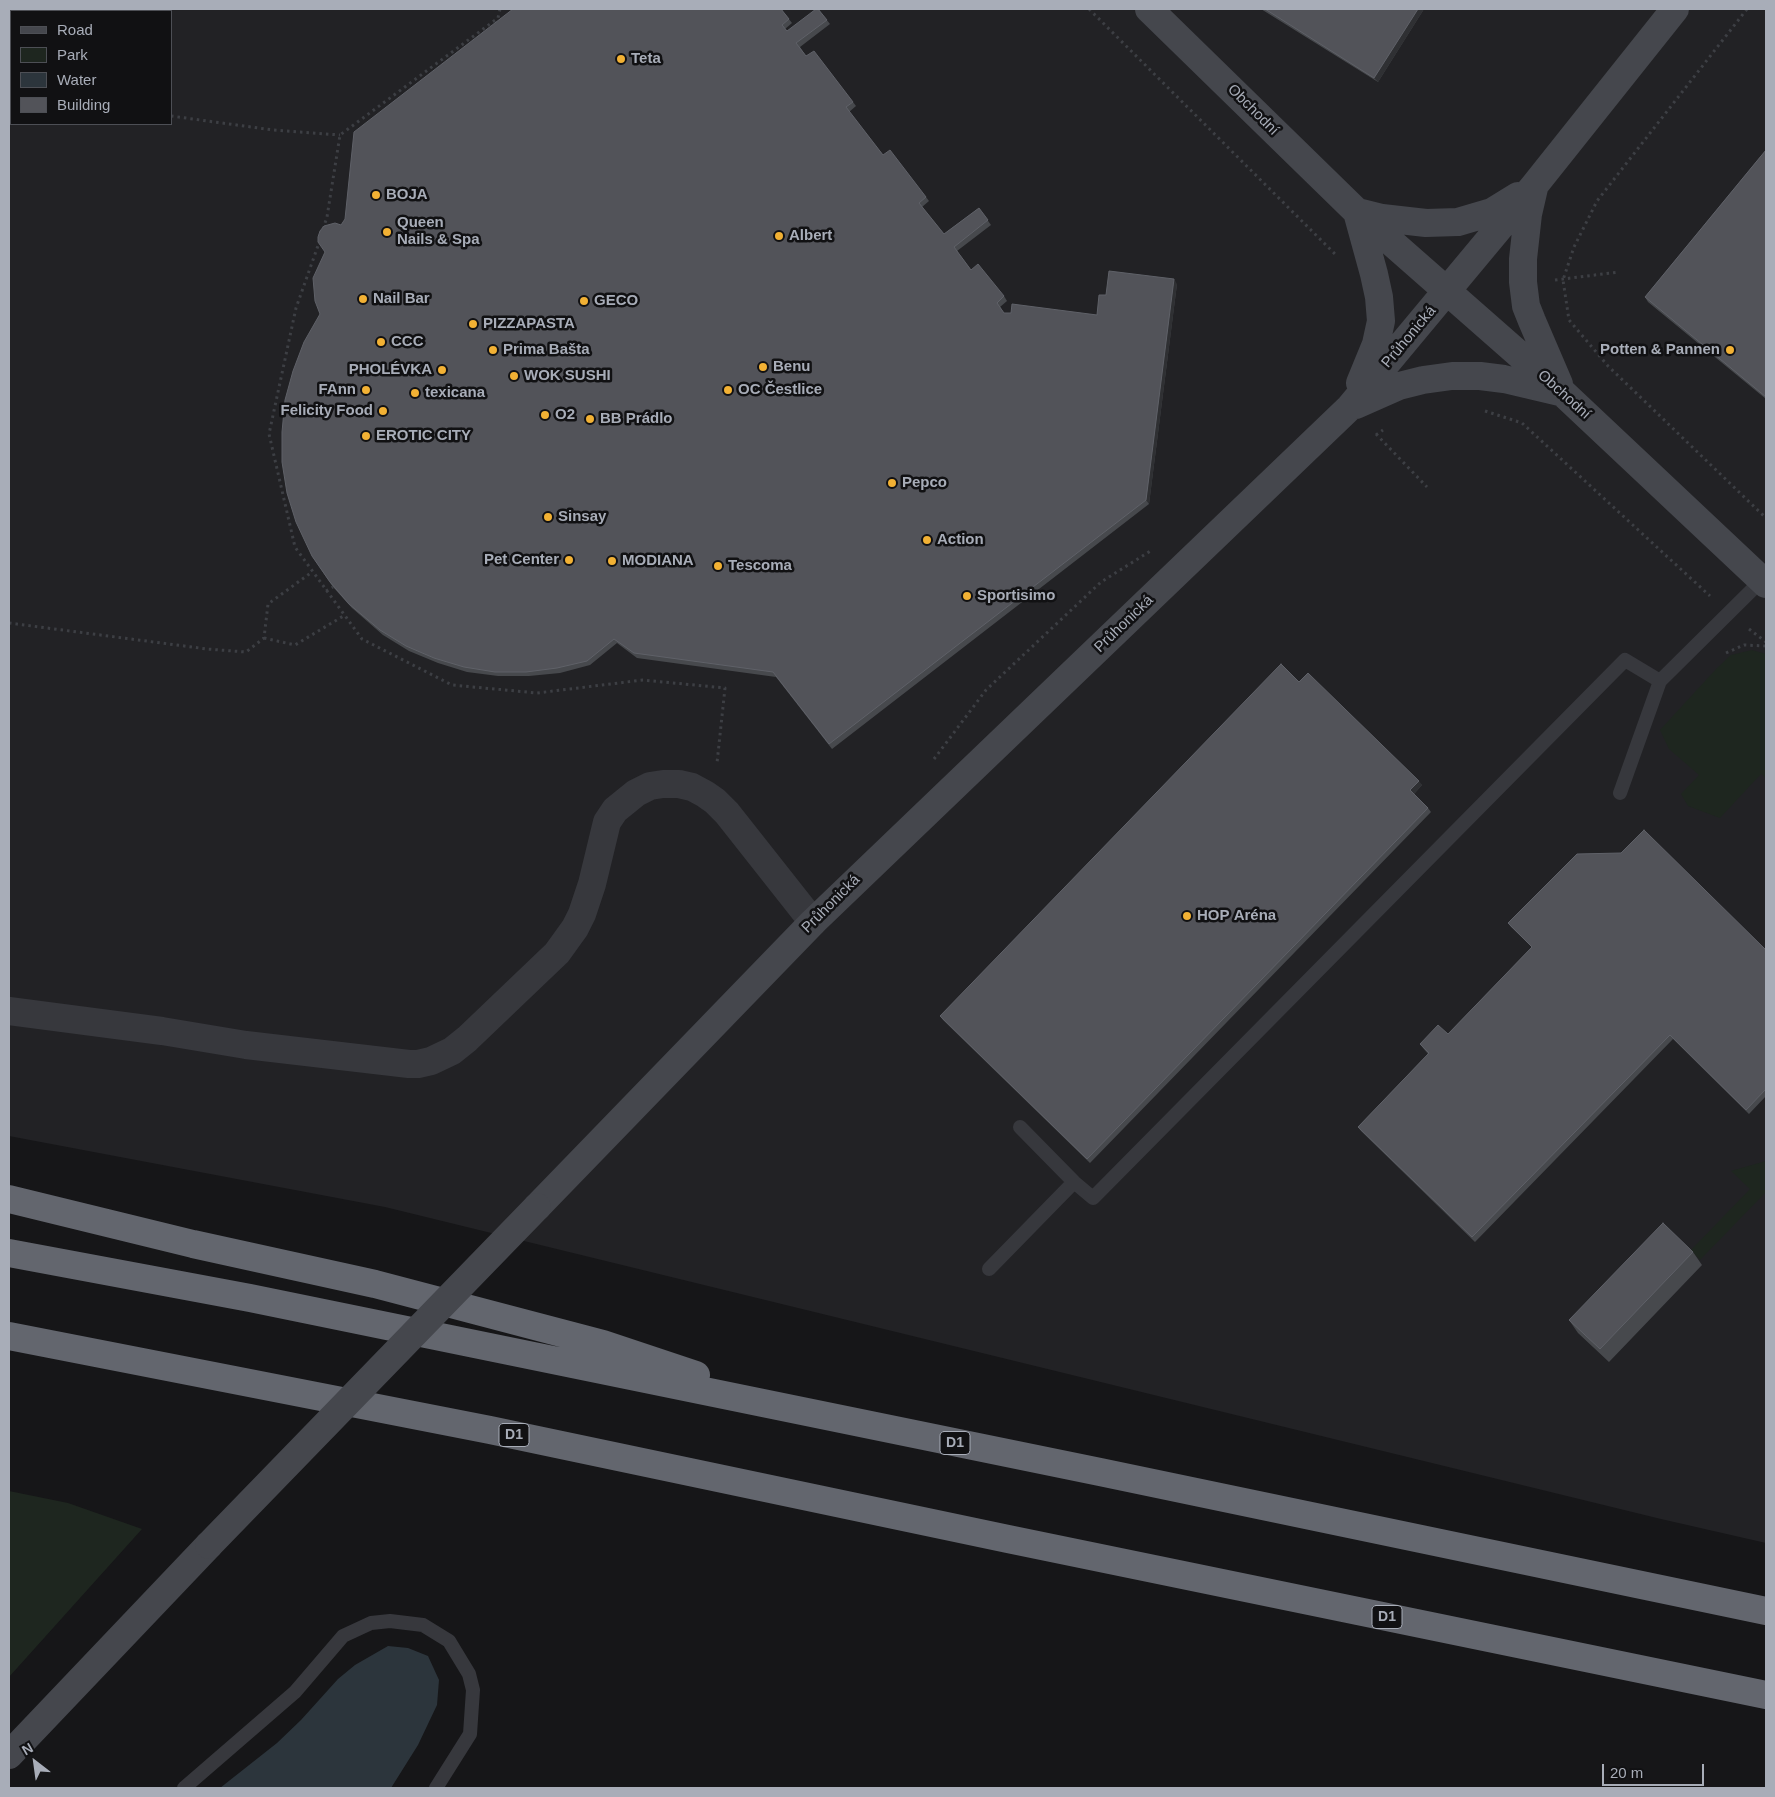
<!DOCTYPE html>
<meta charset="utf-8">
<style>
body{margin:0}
#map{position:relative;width:1775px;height:1797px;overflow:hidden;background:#161618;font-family:Helvetica,sans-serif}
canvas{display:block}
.frame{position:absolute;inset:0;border:10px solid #a8adb8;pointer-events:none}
.legend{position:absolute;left:10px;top:10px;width:162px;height:115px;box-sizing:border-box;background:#111113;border:1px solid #4d4f55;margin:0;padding:6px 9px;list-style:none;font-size:15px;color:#a8adb8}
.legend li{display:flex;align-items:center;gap:10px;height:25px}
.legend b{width:25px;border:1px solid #4d4f55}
.north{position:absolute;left:10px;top:1737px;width:50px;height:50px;-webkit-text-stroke:4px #111113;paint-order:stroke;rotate:330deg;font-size:14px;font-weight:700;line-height:20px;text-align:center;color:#a8adb8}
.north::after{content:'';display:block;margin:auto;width:18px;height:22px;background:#a8adb8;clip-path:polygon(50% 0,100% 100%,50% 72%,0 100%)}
.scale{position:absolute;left:1602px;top:1764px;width:102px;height:22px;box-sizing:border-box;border:2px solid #a8adb8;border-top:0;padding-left:6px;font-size:15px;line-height:18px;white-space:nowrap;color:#a8adb8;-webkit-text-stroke:4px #111113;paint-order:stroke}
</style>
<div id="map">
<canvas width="1775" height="1797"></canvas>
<div class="frame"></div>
<ul class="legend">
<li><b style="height:6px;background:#45474d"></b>Road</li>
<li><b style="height:14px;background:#1e261f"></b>Park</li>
<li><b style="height:14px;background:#2c353c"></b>Water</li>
<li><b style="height:14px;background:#525359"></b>Building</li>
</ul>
<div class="north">N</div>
<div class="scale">20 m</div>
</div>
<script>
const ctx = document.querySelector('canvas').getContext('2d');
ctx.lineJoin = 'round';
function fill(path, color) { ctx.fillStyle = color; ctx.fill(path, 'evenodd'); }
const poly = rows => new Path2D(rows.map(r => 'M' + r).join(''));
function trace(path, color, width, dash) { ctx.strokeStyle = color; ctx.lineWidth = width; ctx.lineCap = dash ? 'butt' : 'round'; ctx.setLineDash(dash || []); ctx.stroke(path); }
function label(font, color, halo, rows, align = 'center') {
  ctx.font = font + ' Helvetica,sans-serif'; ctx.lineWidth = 5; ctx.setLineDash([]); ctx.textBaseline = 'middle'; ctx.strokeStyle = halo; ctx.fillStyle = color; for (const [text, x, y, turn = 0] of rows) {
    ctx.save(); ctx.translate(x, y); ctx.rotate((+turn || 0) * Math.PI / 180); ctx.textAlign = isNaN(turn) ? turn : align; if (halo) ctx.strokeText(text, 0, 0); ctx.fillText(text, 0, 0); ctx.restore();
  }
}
const built = poly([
 [9,9,1766,9,1766,1543,1661,1519,385,1207,9,1136],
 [11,11,171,11,171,124,11,124]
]);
const green = poly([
 [1752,650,1766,654,1766,778,1761,774,1720,818,1688,806,1681,794,1699,775,1669,749,1660,730,1717,668,1731,655],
 [1766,1161,1766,1192,1700,1260,1691,1250,1750,1189,1731,1171],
 [9,1491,68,1503,142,1529,9,1677]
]);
const water = poly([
 [388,1646,408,1648,428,1656,439,1680,437,1705,418,1745,391,1788,220,1788,277,1743,301,1720,338,1679,355,1665]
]);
const path = poly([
 [1089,9,1335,254],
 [1747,9,1597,201,1574,247,1563,280,1569,320,1608,366,1766,518],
 [9,95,11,95],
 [171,116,273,130,340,135],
 [323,229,327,217,340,135,498,18,500,9],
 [320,240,296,308,269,434,295,547,362,639,452,685,537,693,643,680,725,688,717,763,718,764],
 [1555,280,1619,272],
 [1485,411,1522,423,1710,596],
 [1376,434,1427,487],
 [1376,435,1383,430],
 [326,591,333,587],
 [9,623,207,649,246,652,264,638,268,604,312,572],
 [1749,629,1766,642],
 [264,638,295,645,345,615],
 [1726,653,1744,645,1766,646],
 [934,759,986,690,1101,582,1152,550]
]);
const lane = poly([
 [1620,793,1660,681,1764,578],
 [1020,1127,1074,1182,1093,1198,1625,660,1660,681],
 [989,1269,1074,1182],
 [184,1788,295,1692,343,1636,371,1623,390,1621,423,1625,449,1641,469,1674,473,1690,470,1734,436,1788]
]);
const street = poly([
 [9,1011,162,1031,246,1045,409,1064,418,1064,431,1061,452,1051,467,1039,557,953,575,928,582,914,592,884,607,822,615,810,636,793,650,786,663,784,679,784,692,787,705,794,715,801,727,813,813,922]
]);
const secondary = poly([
 [1149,9,1357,212,1563,393,1766,584],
 [1534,188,1528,214,1523,259,1523,282,1526,306,1532,321,1559,384],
 [1357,212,1374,274,1379,297,1381,321,1376,344,1360,383],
 [1358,212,1382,218,1426,223,1458,222,1492,212,1518,196],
 [1356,405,1399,386,1423,380,1452,376,1480,376,1504,379,1559,392],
 [537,1207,813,922,1350,407,1534,186,1675,9],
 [9,1755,209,1545]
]);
const highway = poly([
 [9,1199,193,1244,375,1284,603,1344,696,1375],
 [9,1253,250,1298,1100,1472,1766,1611],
 [9,1336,490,1430,1008,1539,1766,1695]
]);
const secondaryBridge = poly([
 [209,1545,537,1207]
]);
const wall = poly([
 [781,9,792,23,785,29,787,31,818,9,830,24,800,47,806,56,853,102,856,106,849,112,883,155,926,197,929,201,922,207,944,234,979,208,991,225,957,251,971,270,1004,296,1007,301,1000,307,1004,313,1097,315,1106,295,1177,284,1149,504,832,749,776,677,637,658,617,643,590,665,560,673,529,676,498,676,467,672,438,663,409,651,383,635,352,608,333,587,312,556,320,314,341,225],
 [1261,9,1424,9,1378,82],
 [1766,150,1766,399,1648,302,1645,297],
 [1299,682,1422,785,1414,794,1428,808,1431,812,1090,1163,943,1020,940,1016],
 [1508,923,1766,950,1766,1096,1749,1114,1673,1039,1475,1242,1361,1131,1358,1127,1428,1054,1423,1048,1420,1044,1448,1034,1532,947,1511,927],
 [1693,1252,1702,1265,1609,1362,1578,1333,1569,1320]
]);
const shadedWall = poly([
 [1418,9,1424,9,1378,82,1374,78],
 [1174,279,1177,284,1149,504,1146,500],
 [1419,781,1422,785,1413,795,1410,790]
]);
const building = poly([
 [513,9,781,9,789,19,782,25,787,31,816,9,818,9,827,20,796,43,806,56,814,51,853,102,846,107,883,155,890,150,926,197,919,203,944,234,979,208,988,220,954,247,971,270,978,264,1004,296,997,303,1004,313,1011,313,1012,304,1097,315,1099,295,1106,295,1109,271,1174,279,1146,500,829,744,773,672,634,653,614,639,587,661,557,668,526,672,495,672,464,667,434,658,406,646,380,630,349,604,330,582,312,556,296,522,287,493,282,462,282,432,285,400,293,371,304,342,320,314,315,301,313,278,325,252,318,242,318,237,320,231,324,226,335,223,341,225,345,219,354,132,513,9],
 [1265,9,1418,9,1374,78,1265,9],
 [1766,150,1766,397,1645,297,1766,150],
 [1281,664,1299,682,1308,673,1419,781,1410,790,1428,808,1087,1159,940,1016,1281,664],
 [1644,830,1766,950,1766,1089,1746,1110,1670,1035,1472,1237,1358,1127,1429,1053,1420,1044,1438,1025,1448,1034,1532,947,1508,923,1577,854,1621,853,1644,830],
 [1663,1223,1693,1252,1600,1349,1569,1320,1663,1223]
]);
const markers = [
 [621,59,5,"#f2b134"],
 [376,195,5,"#f2b134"],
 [387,232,5,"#f2b134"],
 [779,236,5,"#f2b134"],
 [363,299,5,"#f2b134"],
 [584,301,5,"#f2b134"],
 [473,324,5,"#f2b134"],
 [381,342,5,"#f2b134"],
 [493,350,5,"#f2b134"],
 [1730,350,5,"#f2b134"],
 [763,367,5,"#f2b134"],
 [442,370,5,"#f2b134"],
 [514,376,5,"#f2b134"],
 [366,390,5,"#f2b134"],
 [728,390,5,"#f2b134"],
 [415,393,5,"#f2b134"],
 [383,411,5,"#f2b134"],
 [545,415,5,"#f2b134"],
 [590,419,5,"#f2b134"],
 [366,436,5,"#f2b134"],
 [892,483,5,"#f2b134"],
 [548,517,5,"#f2b134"],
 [927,540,5,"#f2b134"],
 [569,560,5,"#f2b134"],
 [612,561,5,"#f2b134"],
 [718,566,5,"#f2b134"],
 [967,596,5,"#f2b134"],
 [1187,916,5,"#f2b134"]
];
const shields = [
 [514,1435,30],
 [955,1443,30],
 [1387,1617,30]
];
const shieldNames = [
 ["D1",514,1435],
 ["D1",955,1443],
 ["D1",1387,1617]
];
const poiNames = [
 ["Teta",631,59],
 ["BOJA",386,195],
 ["Queen",397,223],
 ["Nails & Spa",397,240],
 ["Albert",789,236],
 ["Nail Bar",373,299],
 ["GECO",594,301],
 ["PIZZAPASTA",483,324],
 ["CCC",391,342],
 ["Prima Bašta",503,350],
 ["Potten & Pannen",1720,350,"right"],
 ["Benu",773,367],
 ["PHOLÉVKA",432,370,"right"],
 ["WOK SUSHI",524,376],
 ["FAnn",356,390,"right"],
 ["OC Čestlice",738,390],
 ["texicana",425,393],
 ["Felicity Food",373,411,"right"],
 ["O2",555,415],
 ["BB Prádlo",600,419],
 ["EROTIC CITY",376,436],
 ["Pepco",902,483],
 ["Sinsay",558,517],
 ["Action",937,540],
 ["Pet Center",559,560,"right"],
 ["MODIANA",622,561],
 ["Tescoma",728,566],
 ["Sportisimo",977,596],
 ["HOP Aréna",1197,916]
];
const streetNames = [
 ["Obchodní",1253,110,45],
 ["Průhonická",1409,337,-50],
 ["Obchodní",1564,395,42],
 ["Průhonická",1124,624,-44],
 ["Průhonická",831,904,-45]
];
fill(built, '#222225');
fill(green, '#1e261f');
fill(water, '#2c353c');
trace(path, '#3d3f44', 3, [2.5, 4]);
trace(lane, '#37383d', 14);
trace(street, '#37383d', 28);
trace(secondary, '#45474d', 28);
trace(highway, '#63666e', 28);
trace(secondaryBridge, '#45474d', 28);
fill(wall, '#47494d');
fill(shadedWall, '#2f3033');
fill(building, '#525359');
trace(building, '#5f6168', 1);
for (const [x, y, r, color] of markers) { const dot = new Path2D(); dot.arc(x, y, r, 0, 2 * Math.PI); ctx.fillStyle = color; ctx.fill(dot); trace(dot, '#111113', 2); }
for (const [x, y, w] of shields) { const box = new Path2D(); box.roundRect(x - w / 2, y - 11.5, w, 23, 4); ctx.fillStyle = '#111113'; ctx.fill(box); trace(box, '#a8adb8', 1); }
label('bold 14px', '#a8adb8', null, shieldNames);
label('bold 15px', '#a8adb8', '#111113', poiNames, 'left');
label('15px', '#a8adb8', '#111113', streetNames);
</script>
